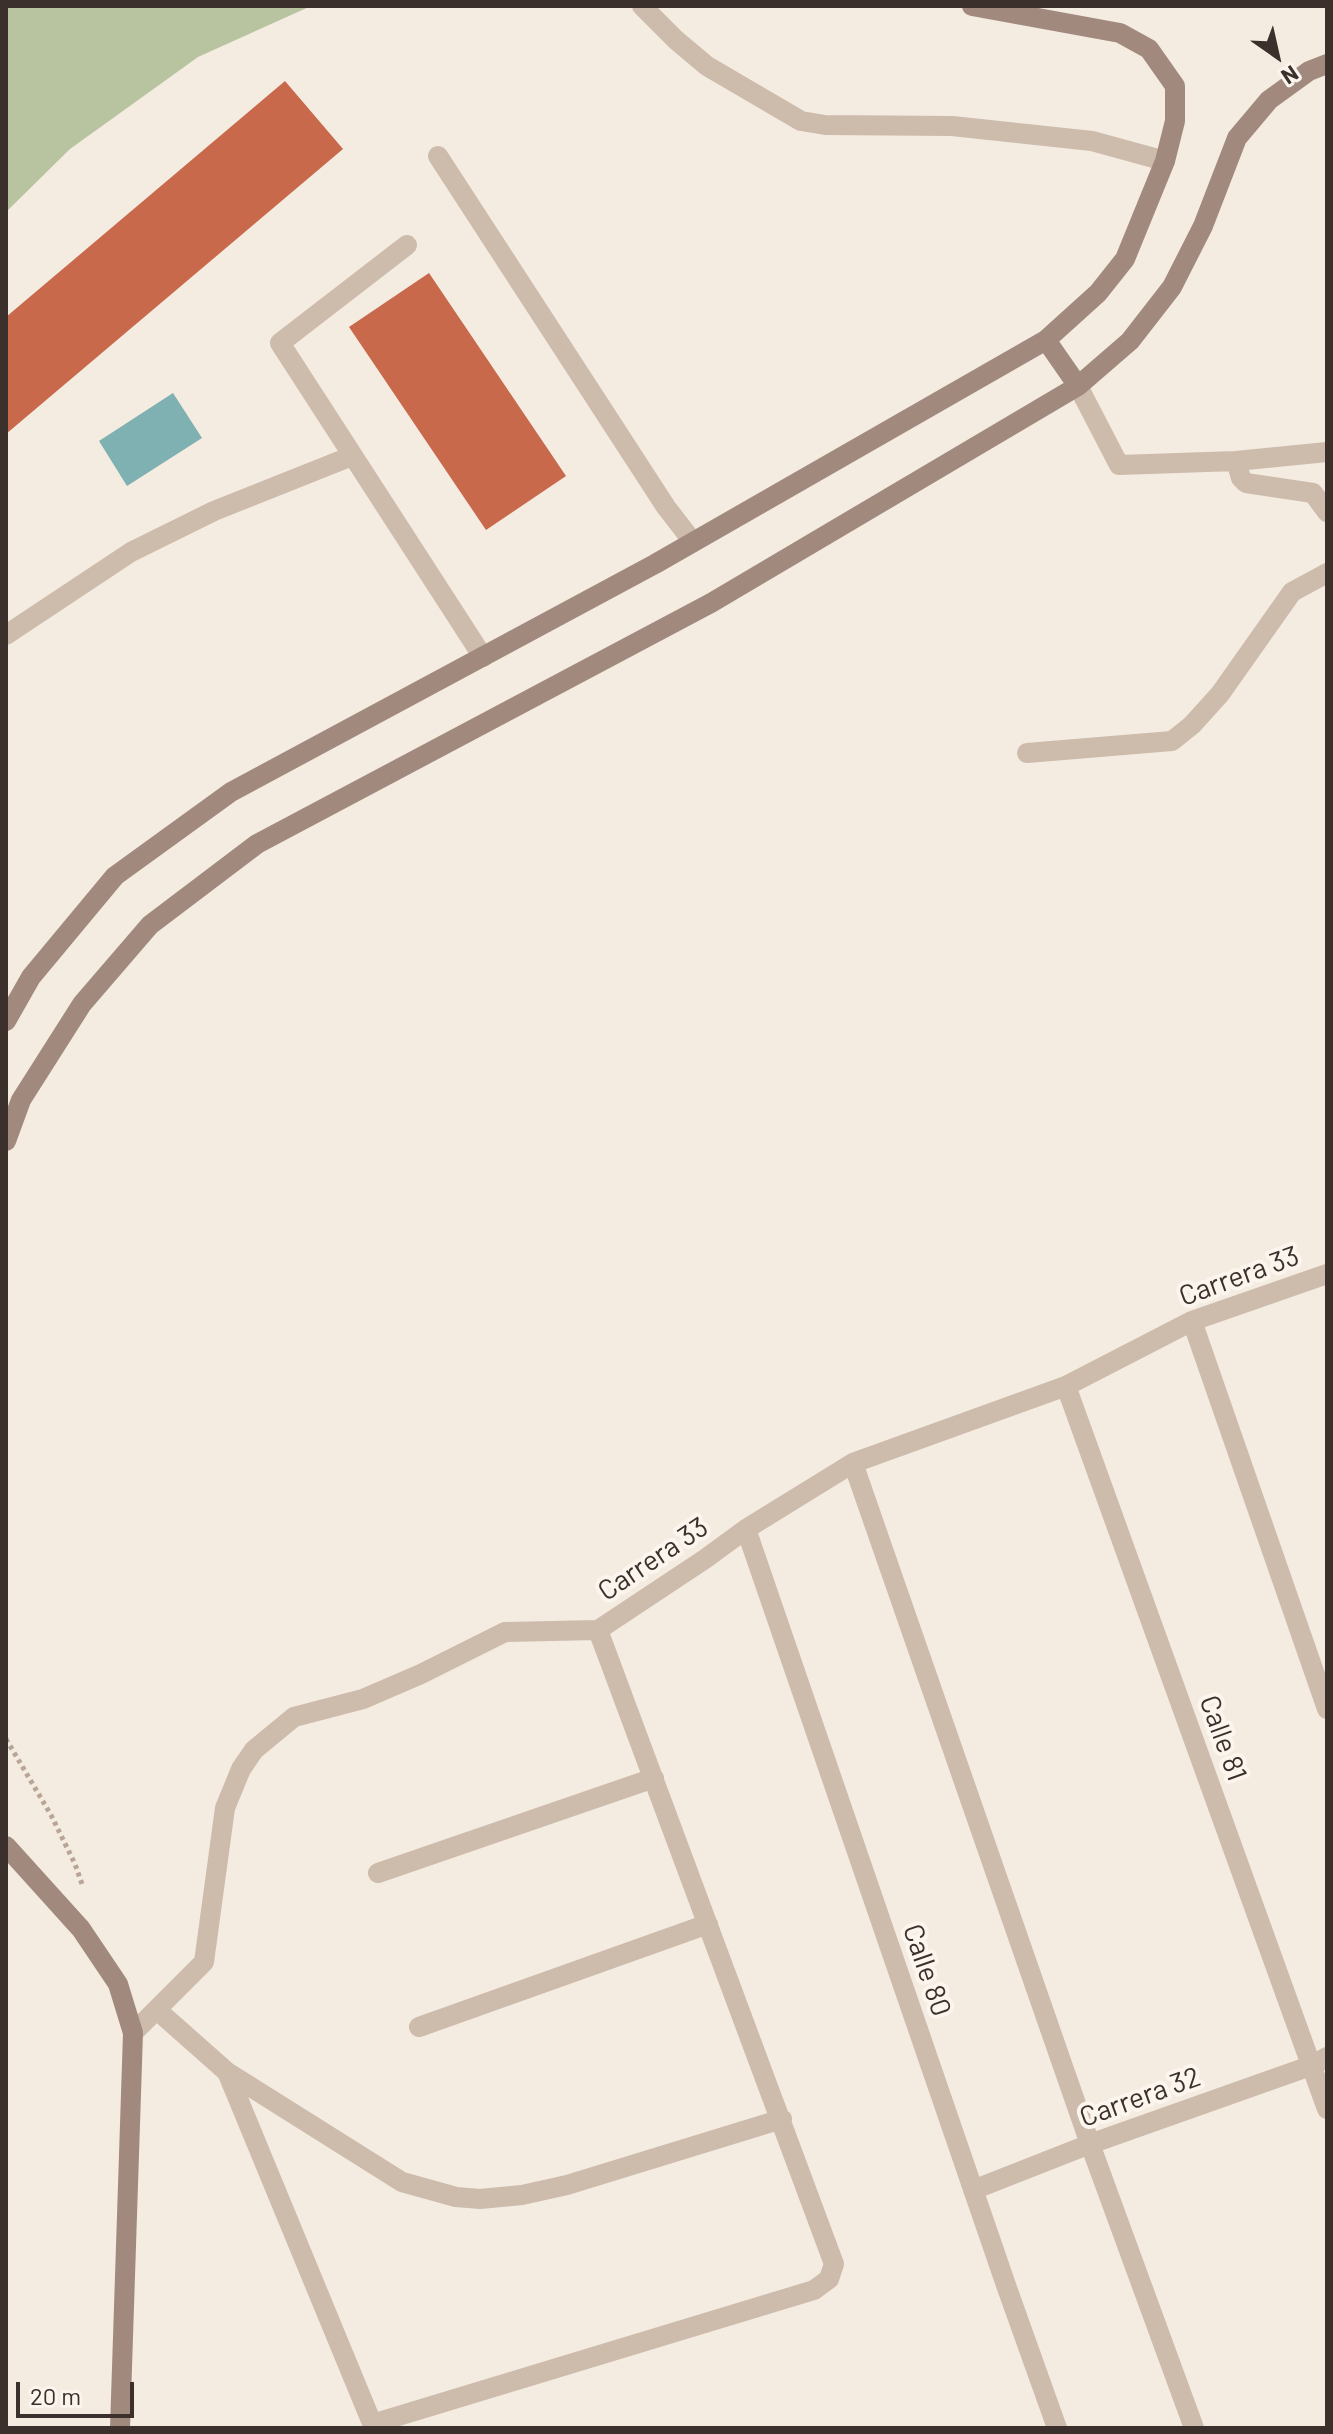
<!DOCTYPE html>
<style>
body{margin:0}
#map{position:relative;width:1333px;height:2434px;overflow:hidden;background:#f4ebe1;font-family:Barlow,sans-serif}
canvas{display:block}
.frame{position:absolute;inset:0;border:8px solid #3b302b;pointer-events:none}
.north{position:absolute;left:1237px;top:16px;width:80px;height:80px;-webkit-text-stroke:6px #fbf5ee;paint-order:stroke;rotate:146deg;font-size:22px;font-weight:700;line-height:32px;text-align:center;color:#3b302b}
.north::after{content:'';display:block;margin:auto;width:28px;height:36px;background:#3b302b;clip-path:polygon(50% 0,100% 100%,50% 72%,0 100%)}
.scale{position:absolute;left:16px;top:2382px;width:118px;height:36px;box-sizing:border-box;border:4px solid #3b302b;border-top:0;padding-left:10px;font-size:24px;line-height:28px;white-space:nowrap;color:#3b302b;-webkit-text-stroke:6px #fbf5ee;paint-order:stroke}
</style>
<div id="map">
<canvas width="1333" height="2434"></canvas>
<div class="frame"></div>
<div class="north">N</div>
<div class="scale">20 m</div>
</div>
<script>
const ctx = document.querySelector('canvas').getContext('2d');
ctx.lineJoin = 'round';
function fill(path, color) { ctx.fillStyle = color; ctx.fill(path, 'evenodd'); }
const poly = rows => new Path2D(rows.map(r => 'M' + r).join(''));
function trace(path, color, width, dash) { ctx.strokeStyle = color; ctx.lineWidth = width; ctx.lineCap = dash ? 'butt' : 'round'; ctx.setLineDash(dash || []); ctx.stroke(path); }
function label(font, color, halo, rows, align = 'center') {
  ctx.font = font + ' Barlow,sans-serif'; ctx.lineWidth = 8; ctx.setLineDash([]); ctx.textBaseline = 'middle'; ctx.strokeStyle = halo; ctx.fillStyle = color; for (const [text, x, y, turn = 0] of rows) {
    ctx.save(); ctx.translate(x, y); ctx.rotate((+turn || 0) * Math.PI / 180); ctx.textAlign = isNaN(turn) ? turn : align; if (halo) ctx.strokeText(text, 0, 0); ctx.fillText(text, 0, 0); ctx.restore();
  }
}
const green = poly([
 [6,6,311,6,198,57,70,149,6,212]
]);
const water = poly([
 [173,393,202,438,127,486,99,441]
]);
const building = poly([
 [285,81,343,149,6,434,6,317],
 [429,273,566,476,486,530,349,327]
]);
const path = poly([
 [6,1739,51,1815,75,1864,82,1884]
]);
const lane = poly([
 [642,6,676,40,707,66,801,121,825,125,952,126,1092,141,1165,161],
 [438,156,666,507,693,542],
 [407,245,280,343,483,657],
 [1078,386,1119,465,1236,461,1327,452],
 [1236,461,1241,478,1246,483,1313,493,1327,512],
 [6,635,131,552,214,511,352,456],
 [1027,753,1172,741,1192,725,1220,694,1292,592,1327,573]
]);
const street = poly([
 [1192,1321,1327,1709],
 [1066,1386,1327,2109],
 [853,1463,1090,2144,1194,2428],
 [746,1529,1007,2288,1057,2428],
 [378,1873,654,1778],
 [157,2010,227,2072,402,2182,456,2197,480,2199,522,2195,567,2185,782,2119],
 [419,2027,708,1924],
 [133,2033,204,1962,225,1808,241,1769,254,1750,294,1717,363,1699,421,1674,505,1632,598,1630,705,1559,746,1529,853,1463,1066,1386,1192,1321,1327,1274],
 [227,2072,374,2428],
 [973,2190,1090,2144,1313,2065,1327,2057],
 [372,2424,814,2290,829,2279,834,2264,598,1630]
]);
const secondary = poly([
 [1046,340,1078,386],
 [6,1021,31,977,115,876,231,792,655,564,1046,340,1098,293,1125,259,1165,161,1175,121,1175,86,1149,49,1120,33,972,6],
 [6,1141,21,1100,82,1004,150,925,257,844,711,603,1078,386,1130,341,1172,287,1203,226,1237,138,1269,100,1309,71,1327,64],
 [6,1846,81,1929,118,1984,133,2033,120,2428]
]);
const streetNames = [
 ["Carrera 33",1239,1276,-20],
 ["Carrera 33",653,1559,-34],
 ["Calle 81",1223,1738,70],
 ["Calle 80",927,1970,71],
 ["Carrera 32",1140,2097,-20]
];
fill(green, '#b8c4a0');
fill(water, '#7fb0b2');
fill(building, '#c8694b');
trace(path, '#b9a596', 5, [4, 4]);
trace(lane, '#cdbbac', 20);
trace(street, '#cdbbac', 20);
trace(secondary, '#a18a7d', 20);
label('28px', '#3b302b', '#fbf5ee', streetNames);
</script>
